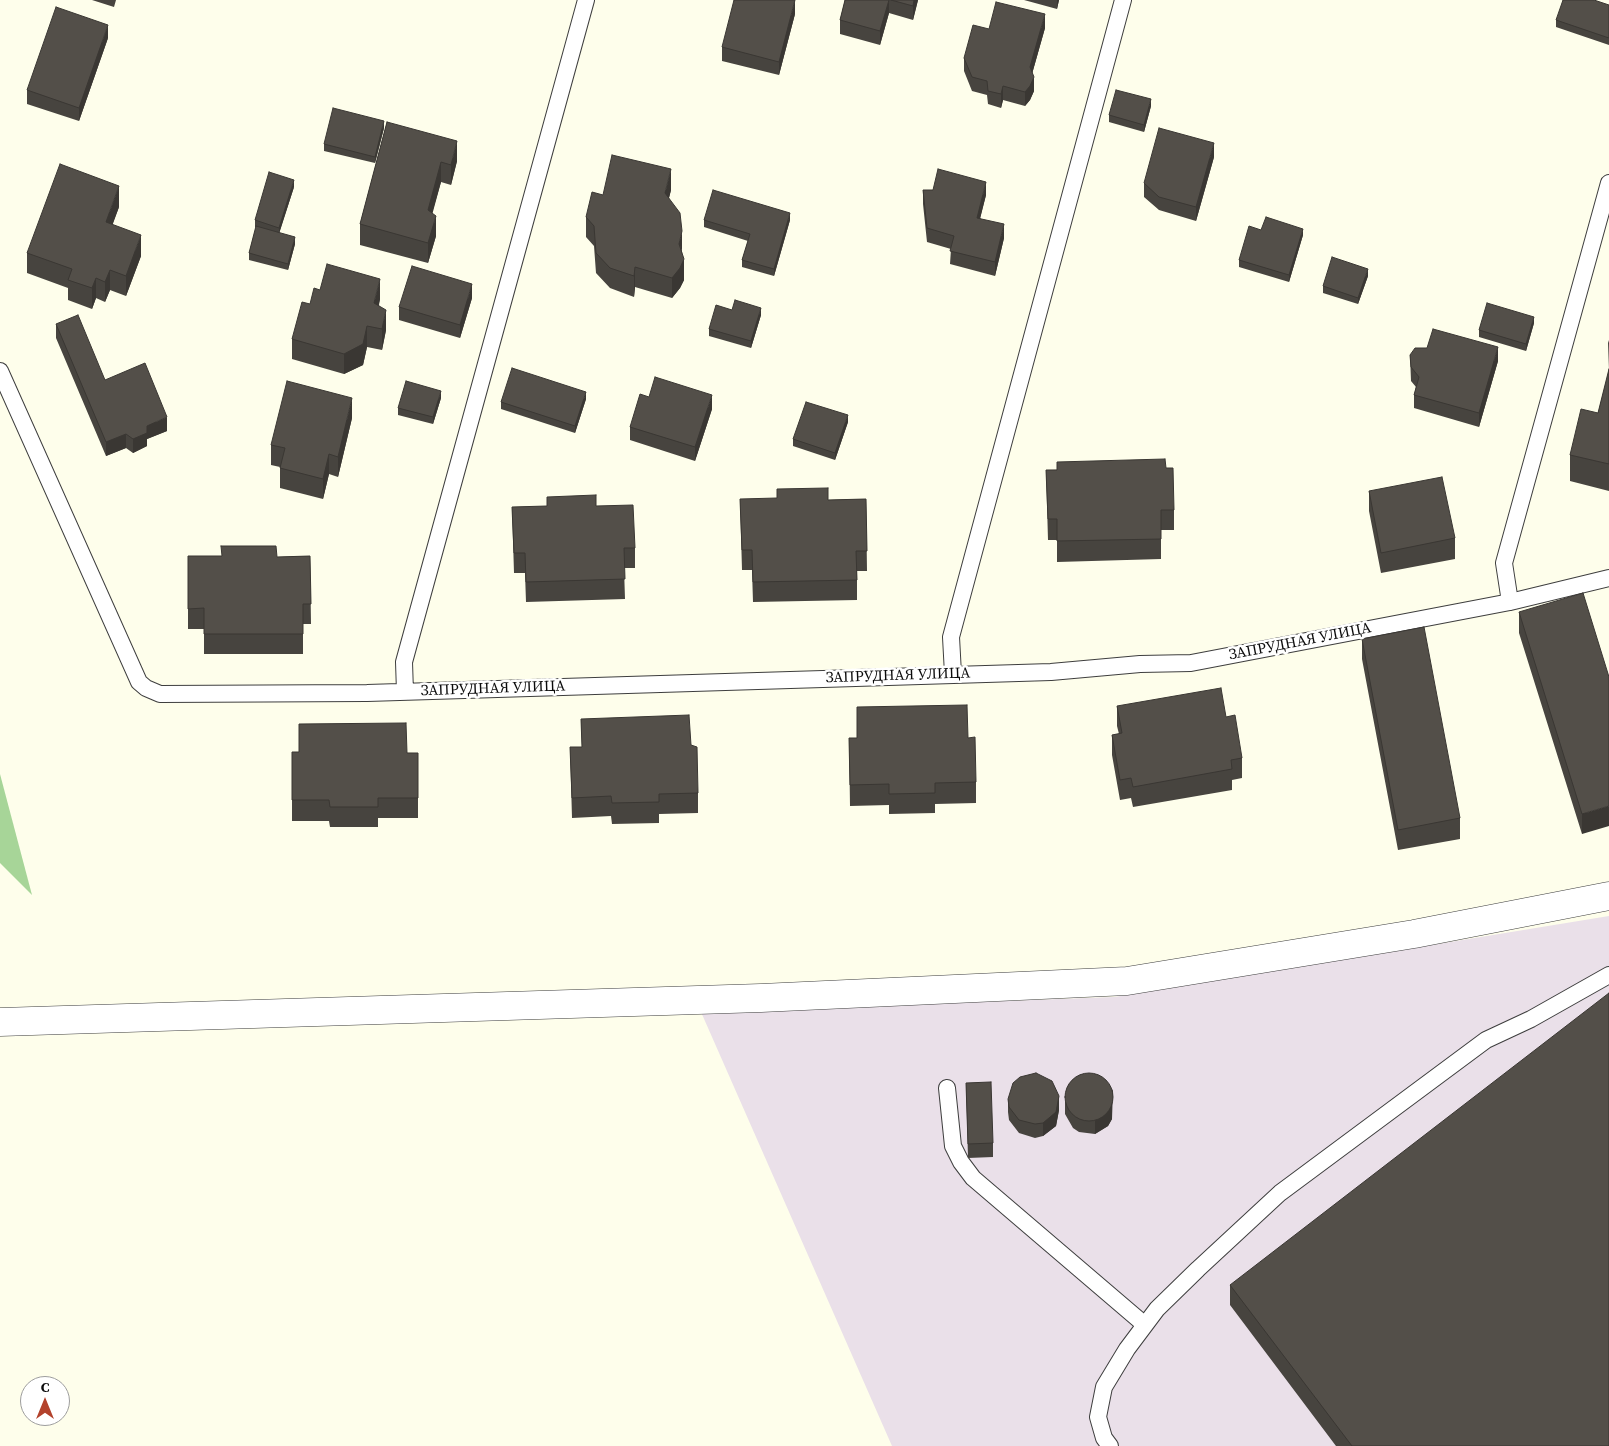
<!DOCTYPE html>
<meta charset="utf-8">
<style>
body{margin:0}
#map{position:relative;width:1609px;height:1446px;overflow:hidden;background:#fefeeb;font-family:"Source Serif 4",serif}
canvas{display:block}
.north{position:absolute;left:20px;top:1376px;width:50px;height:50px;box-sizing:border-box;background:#fff;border:1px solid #9d9d9d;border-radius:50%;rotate:0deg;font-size:14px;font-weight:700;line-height:20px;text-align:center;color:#0b0b0b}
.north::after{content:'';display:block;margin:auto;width:18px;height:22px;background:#b3422c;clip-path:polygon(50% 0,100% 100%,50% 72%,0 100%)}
</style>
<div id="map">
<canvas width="1609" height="1446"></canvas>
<div class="north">С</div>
</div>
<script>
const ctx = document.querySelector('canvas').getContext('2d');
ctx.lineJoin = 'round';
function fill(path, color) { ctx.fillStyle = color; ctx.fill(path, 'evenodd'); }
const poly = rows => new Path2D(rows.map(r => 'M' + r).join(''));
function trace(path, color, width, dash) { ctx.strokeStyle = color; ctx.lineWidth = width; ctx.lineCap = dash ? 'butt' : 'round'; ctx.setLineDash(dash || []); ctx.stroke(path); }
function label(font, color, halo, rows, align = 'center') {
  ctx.font = font + ' "Source Serif 4",serif'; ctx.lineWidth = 5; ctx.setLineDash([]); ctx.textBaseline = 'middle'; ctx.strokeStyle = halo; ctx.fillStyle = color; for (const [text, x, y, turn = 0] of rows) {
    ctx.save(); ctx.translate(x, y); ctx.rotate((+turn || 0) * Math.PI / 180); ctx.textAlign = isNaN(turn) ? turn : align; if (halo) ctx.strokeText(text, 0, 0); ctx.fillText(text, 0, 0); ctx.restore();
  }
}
const industrial = poly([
 [1609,916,1609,1446,892,1446,701,1012,1114,997]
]);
const forest = poly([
 [0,774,32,895,0,863]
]);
const lane = poly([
 [0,371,139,682,146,688,160,694,367,693,1051,672,1140,664,1191,663,1510,602,1609,578],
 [1510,602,1504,563,1609,183],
 [953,674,951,637,1123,0],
 [405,692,404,662,586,0],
 [947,1088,953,1146,961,1162,973,1178,1145,1325],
 [1110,1446,1104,1438,1098,1417,1104,1387,1127,1349,1157,1309,1198,1269,1280,1193,1486,1040,1531,1019,1609,975]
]);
const street = poly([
 [0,1022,761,998,1127,981,1414,934,1609,896]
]);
const wall = poly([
 [92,0,116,0,114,7],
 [845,0,918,0,913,20,889,13,880,45,840,34,840,20],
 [1024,0,1059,0,1057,9],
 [1609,5,1609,45,1556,27,1556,20],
 [795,14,779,75,722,61,722,47],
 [1045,28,1032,74,1034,91,1030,100,1025,106,1003,100,1001,108,988,104,987,95,972,91,964,71,964,58,989,29],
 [108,38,79,121,27,104,27,90],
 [1151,106,1144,132,1109,122,1109,115],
 [387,122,457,161,451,185,441,182,432,213,436,236,428,263,360,245,360,224],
 [384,128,375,163,324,151,324,144],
 [1214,157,1196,221,1159,210,1144,197,1144,183],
 [294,187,279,233,295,244,288,270,249,260,249,253,256,227,255,227,255,220],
 [671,190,669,198,682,251,684,280,680,288,672,298,635,287,634,297,610,288,596,273,594,246,586,237,586,217,603,195],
 [923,190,986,195,980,218,1004,238,995,276,950,264,951,249,927,242,923,204],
 [119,207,112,225,141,256,126,296,110,290,105,302,96,298,92,309,68,300,68,288,27,273,27,253],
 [704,220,790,220,774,276,742,267,742,260,748,241,704,227],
 [1261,230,1303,235,1289,282,1239,267,1239,260],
 [1368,276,1358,304,1323,293,1323,286],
 [472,298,460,338,399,320,399,307],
 [380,299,379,305,386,330,382,350,367,347,363,365,344,374,292,359,292,339,310,304],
 [732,310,761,315,751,348,709,336,709,329],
 [1534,323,1526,351,1479,337,1479,330],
 [56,324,105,380,167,431,147,439,147,446,133,453,126,448,106,456,56,338],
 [1609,340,1609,491,1570,481,1570,455,1598,413,1609,370,1608,343],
 [1410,355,1498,361,1479,427,1414,408,1414,395,1416,387,1411,381],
 [649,397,712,409,695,461,630,440,630,427],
 [441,398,433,424,398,415,398,408],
 [586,399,575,433,501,409,501,402],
 [352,418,338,477,329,474,323,499,280,488,280,467,271,465,271,445],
 [848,422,835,460,793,446,793,439],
 [1166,468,1174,510,1174,530,1161,530,1161,559,1057,562,1057,540,1048,540,1046,470],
 [1369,491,1455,538,1455,559,1381,573,1369,511],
 [740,499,828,500,866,499,867,571,857,571,857,600,753,602,752,570,742,570],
 [596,506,635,548,635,568,624,568,625,599,526,602,525,573,514,573,512,507],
 [188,556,277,557,310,556,311,624,303,624,303,654,204,654,204,629,188,629],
 [1519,612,1609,677,1582,834,1519,633],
 [1362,639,1460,818,1460,839,1398,850,1362,659],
 [1117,706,1226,717,1242,758,1242,778,1232,780,1232,790,1133,807,1131,798,1120,800,1112,755,1112,735,1119,734,1117,726],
 [857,707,968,738,976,782,976,803,935,804,935,813,889,814,889,805,850,806,849,738,857,738],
 [581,719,691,745,698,793,698,813,659,814,659,823,612,824,611,816,572,818,570,747,582,747],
 [292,752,418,753,418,818,378,818,378,827,330,827,329,821,292,821],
 [966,1083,993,1143,993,1157,968,1158],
 [1008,1099,1059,1110,1056,1126,1043,1136,1035,1138,1019,1133,1009,1120,1008,1112],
 [1065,1101,1112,1119,1108,1126,1095,1134,1079,1132,1073,1128,1065,1114],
 [1230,1285,1609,1446,1336,1446,1230,1305]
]);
const shadedWall = poly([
 [795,0,795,14,779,75,779,62],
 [889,0,889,13,880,45,880,31],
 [914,0,918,0,913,20,913,6],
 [1057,0,1059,0,1057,9],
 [1045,14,1045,28,1030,81,1030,67],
 [108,25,108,38,79,121,79,108],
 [1034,77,1034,91,1030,100,1025,106,1025,92],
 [1003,86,1003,100,1001,108,1001,94],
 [1151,99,1151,106,1144,132,1144,125],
 [384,121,384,128,375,163,375,157],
 [457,141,457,161,451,185,451,165],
 [1214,143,1214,157,1196,221,1196,207],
 [441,162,441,182,428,230,428,210],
 [671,169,671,190,665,213,665,193],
 [294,180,294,187,279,234,279,228],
 [986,182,986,195,977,231,977,218],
 [119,186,119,207,106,243,106,222],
 [790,213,790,220,774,276,774,269],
 [436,216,436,236,428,263,428,243],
 [1004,224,1004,238,995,276,995,262],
 [1303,229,1303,235,1289,282,1289,275],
 [682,231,682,251,679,244],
 [141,235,141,256,126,296,126,276],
 [295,237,295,244,288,270,288,264],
 [684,259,684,280,680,288,672,298,672,278],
 [635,267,635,287,634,297,634,276],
 [1368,269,1368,276,1358,304,1358,298],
 [110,270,110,290,105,302,105,282],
 [96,278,96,298,92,309,92,288],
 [380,279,380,299,374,323,374,303],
 [472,284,472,298,460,338,460,325],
 [761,308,761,315,751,348,751,341],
 [386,310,386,330,382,350,382,329],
 [1534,317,1534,323,1526,351,1526,344],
 [367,326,367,347,363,365,344,374,344,354],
 [1498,347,1498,361,1479,427,1479,413],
 [441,391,441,398,433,424,433,417],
 [586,392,586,399,575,433,575,426],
 [712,395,712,409,695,461,695,447],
 [352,398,352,418,338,477,338,457],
 [848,415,848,422,835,460,835,453],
 [167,417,167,431,147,439,147,446,133,453,133,439,147,426],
 [126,434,126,448,106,456,106,442],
 [329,454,329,474,323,499,323,479],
 [1609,806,1609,826,1582,834,1582,814],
 [1113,1089,1112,1119,1108,1126,1095,1134,1095,1121],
 [1059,1096,1059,1110,1056,1126,1043,1136,1043,1123]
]);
const building = poly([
 [734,0,795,0,779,62,722,47,734,0],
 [845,0,889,0,880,31,840,20,845,0],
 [891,0,914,0,913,6,891,0],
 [1563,0,1594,0,1609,5,1609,38,1556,20,1563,0],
 [996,2,1045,14,1030,67,1034,77,1030,86,1025,92,1003,86,1001,94,988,91,987,81,972,77,964,58,973,25,989,29,996,2],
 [56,7,108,25,79,108,27,90,56,7],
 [1116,90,1151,99,1144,125,1109,115,1116,90],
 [333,108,384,121,375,157,324,144,333,108],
 [387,122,457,141,451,165,441,162,428,210,436,216,428,243,360,224,387,122],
 [1159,128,1214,143,1196,207,1159,197,1144,183,1159,128],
 [612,155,671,169,665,193,680,213,682,231,679,244,684,259,680,268,672,278,635,267,634,276,610,268,596,253,594,226,586,217,592,192,603,195,612,155],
 [60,164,119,186,106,222,141,235,126,276,110,270,105,282,96,278,92,288,68,280,72,269,27,253,60,164],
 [938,169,986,182,977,218,1004,224,995,262,950,251,954,236,927,228,923,190,933,190,938,169],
 [269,172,294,180,279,228,255,220,269,172],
 [713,190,790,213,774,269,742,260,750,234,704,220,713,190],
 [1266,217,1303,229,1289,275,1239,260,1249,226,1261,230,1266,217],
 [256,226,295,237,288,264,249,253,256,226],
 [1332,257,1368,269,1358,298,1323,286,1332,257],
 [327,264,380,279,374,303,386,310,382,329,367,326,363,344,344,354,292,339,302,302,310,304,314,288,320,290,327,264],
 [412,266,472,284,460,325,399,307,412,266],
 [735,300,761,308,751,341,709,329,716,305,732,310,735,300],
 [1487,303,1534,317,1526,344,1479,330,1487,303],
 [78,315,105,380,145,363,167,417,147,426,147,433,133,439,126,434,106,442,56,324,78,315],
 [1433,329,1498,347,1479,413,1414,395,1419,377,1411,367,1410,355,1415,348,1427,348,1433,329],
 [512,368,586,392,575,426,501,402,512,368],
 [1609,369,1609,464,1570,455,1581,409,1598,413,1609,369],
 [655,377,712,395,695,447,630,427,640,394,649,397,655,377],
 [287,381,352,398,338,457,329,454,323,479,280,468,285,448,271,445,287,381],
 [406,381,441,391,433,417,398,408,406,381],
 [806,402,848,415,835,453,793,439,806,402],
 [1165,459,1166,468,1173,468,1174,510,1161,510,1161,539,1057,541,1057,519,1048,519,1046,470,1057,470,1057,462,1165,459],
 [1442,477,1455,538,1381,553,1369,491,1442,477],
 [828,488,828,500,866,499,867,551,856,551,857,580,753,582,752,550,742,550,740,499,777,498,777,489,828,488],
 [596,495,596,506,633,505,635,548,624,548,625,579,526,582,525,553,514,553,512,507,547,506,547,497,596,495],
 [221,546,276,546,277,557,310,556,311,604,303,604,303,634,204,634,204,608,188,609,188,556,222,556,221,546],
 [1583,593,1609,677,1609,806,1582,814,1519,612,1583,593],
 [1424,627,1460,818,1398,830,1362,639,1424,627],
 [1221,688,1226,717,1235,715,1242,758,1231,760,1232,769,1133,787,1131,778,1120,780,1112,735,1122,733,1117,706,1221,688],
 [967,705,968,738,975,737,976,782,935,783,935,793,889,794,889,784,850,785,849,738,857,738,857,707,967,705],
 [689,715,691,745,697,747,698,793,659,794,659,802,612,803,611,796,572,798,570,747,582,747,581,719,689,715],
 [406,723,407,753,418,753,418,798,378,798,378,807,330,807,329,800,292,800,292,752,299,752,299,724,406,723],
 [1609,993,1609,1446,1352,1446,1230,1285,1609,993],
 [1036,1073,1052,1081,1059,1096,1056,1112,1043,1123,1035,1124,1019,1120,1009,1107,1008,1099,1013,1083,1020,1077,1036,1073],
 '1065 1097a24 24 0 1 1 48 0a24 24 0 1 1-48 0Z',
 [991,1082,993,1143,968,1144,966,1083,991,1082]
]);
const streetNames = [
 ["ЗАПРУДНАЯ УЛИЦА",1300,642,-11],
 ["ЗАПРУДНАЯ УЛИЦА",898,676,-2],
 ["ЗАПРУДНАЯ УЛИЦА",493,689,-2]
];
fill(industrial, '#eae0e9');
fill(forest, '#a7d598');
trace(lane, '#3e3e3e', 18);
trace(street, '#3e3e3e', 29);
trace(lane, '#fff', 16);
trace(street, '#fff', 28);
fill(wall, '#47443f');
fill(shadedWall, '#3a3733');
fill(building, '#534f49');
trace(building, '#3a3733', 1);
label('15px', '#0b0b0b', '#fff', streetNames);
</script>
